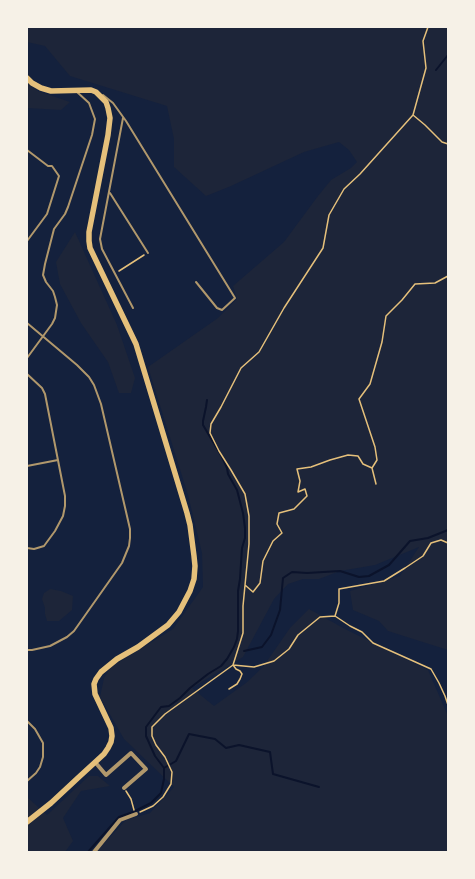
<!DOCTYPE html>
<style>
body{margin:0}
#map{position:relative;width:475px;height:879px;overflow:hidden;background:#14213d;font-family:"PT Sans",sans-serif}
canvas{display:block}
.frame{position:absolute;inset:0;border:28px solid #f6f1e7;pointer-events:none}
</style>
<div id="map">
<canvas width="475" height="879"></canvas>
<div class="frame"></div>
</div>
<script>
const ctx = document.querySelector('canvas').getContext('2d');
ctx.lineJoin = 'round';
function fill(path, color) { ctx.fillStyle = color; ctx.fill(path, 'evenodd'); }
const poly = rows => new Path2D(rows.map(r => 'M' + r).join(''));
function trace(path, color, width, dash) { ctx.strokeStyle = color; ctx.lineWidth = width; ctx.lineCap = dash ? 'butt' : 'round'; ctx.setLineDash(dash || []); ctx.stroke(path); }
const green = poly([
 [27,27,448,27,448,650,388,631,379,621,353,610,350,591,400,576,419,547,375,565,340,571,319,579,303,579,288,584,274,599,243,657,192,688,214,706,246,683,263,667,290,628,309,609,345,629,428,670,448,716,448,852,97,852,97,851,126,820,150,813,174,787,124,739,100,697,104,678,111,667,173,629,203,587,202,553,188,495,148,367,218,318,237,299,233,286,284,242,318,196,331,180,351,168,357,162,349,150,339,142,304,152,231,186,206,196,174,167,174,139,167,106,70,76,45,46,27,42],
 [27,83,38,91,70,102,61,110,27,108],
 [75,232,117,325,135,378,131,393,119,393,108,362,81,323,60,284,56,262],
 [50,589,61,591,73,596,72,610,59,621,47,621,45,614,45,608,42,599,44,593],
 [89,776,98,776,110,786,81,791,63,818,73,841,65,852,27,852,27,797,47,815]
]);
const stream = poly([
 [436,70,448,55],
 [244,651,262,647,271,635,280,610,283,578,292,572,307,573,340,571,359,577,369,576,389,565,410,541,428,538,448,530],
 [164,768,176,761,189,734,215,739,226,748,239,745,270,752,273,774,319,787],
 [88,852,119,817,133,812,151,803,161,793,164,779,164,768,155,756,146,736,146,727,161,707,169,706,180,698,190,688,208,674,221,666,227,659,234,647,237,639,238,631,238,591,240,579,242,548,245,538,245,528,243,513,237,490,228,474,227,468,222,457,203,425,203,421,206,407,207,400]
]);
const path = poly([
 [413,115,425,125,442,142,448,144],
 [119,271,144,255],
 [372,468,376,484],
 [245,585,253,592,260,583,263,561,273,541,282,533,277,524,279,513,294,509,307,496,305,489,298,492,300,481,297,469,311,467,330,460,348,455,358,456,363,464,372,468,377,460,375,447,359,399,370,384,382,342,386,316,402,300,415,284,435,283,448,276],
 [335,616,339,603,339,589,384,581,405,568,423,556,431,543,441,540,448,543],
 [233,665,243,633,243,606,249,544,249,516,245,494,231,470,219,451,210,433,211,424,221,407,241,368,259,352,284,308,323,248,329,215,344,189,360,174,413,115,426,68,423,41,428,27],
 [229,689,237,684,240,679,242,674,240,671,236,669,233,665],
 [126,791,131,799,134,810],
 [140,812,153,806,163,797,171,784,172,772,165,757,156,745,152,736,152,727,165,714,233,665,254,667,274,661,289,649,298,635,320,617,335,616,350,626,362,632,373,643,431,669,439,683,445,696,448,705]
]);
const service = poly([
 [103,95,113,103,126,121,235,298,222,310,217,308,196,282],
 [123,118,100,239,102,249,133,308],
 [27,150,48,166,52,166,59,176,47,214,27,241],
 [110,193,148,253],
 [27,323,77,365,89,377,94,385,101,404,130,529,130,538,129,546,122,563,74,631,67,637,50,646,32,650,27,650],
 [27,358,52,324,55,318,57,305,55,297,53,291,46,282,43,275,45,264,54,229,65,214,68,207,92,135,95,119,89,103,77,92],
 [27,374,42,388,45,394,65,496,65,506,63,516,55,531,44,546,34,549,27,548],
 [27,466,58,460],
 [27,721,35,729,43,743,43,757,40,767,36,773,27,781]
]);
const minor = poly([
 [95,762,106,775,131,753,146,769,124,788],
 [94,852,120,820,136,814]
]);
const secondary = poly([
 [27,78,32,83,41,88,51,91,91,90,96,92,106,102,108,108,110,118,108,135,89,232,89,241,90,248,136,344,187,513,190,525,194,556,195,566,194,579,190,591,179,612,168,625,138,647,117,659,101,672,96,679,94,684,95,694,111,728,112,736,111,742,108,748,104,754,80,776,51,803,27,822]
]);
fill(green, '#1d2539');
trace(stream, '#0b132b', 2);
trace(path, '#e5c07b', 1.5);
trace(service, '#b1986c', 2);
trace(minor, '#b1986c', 4);
trace(secondary, '#e5c07b', 5.5);
</script>
